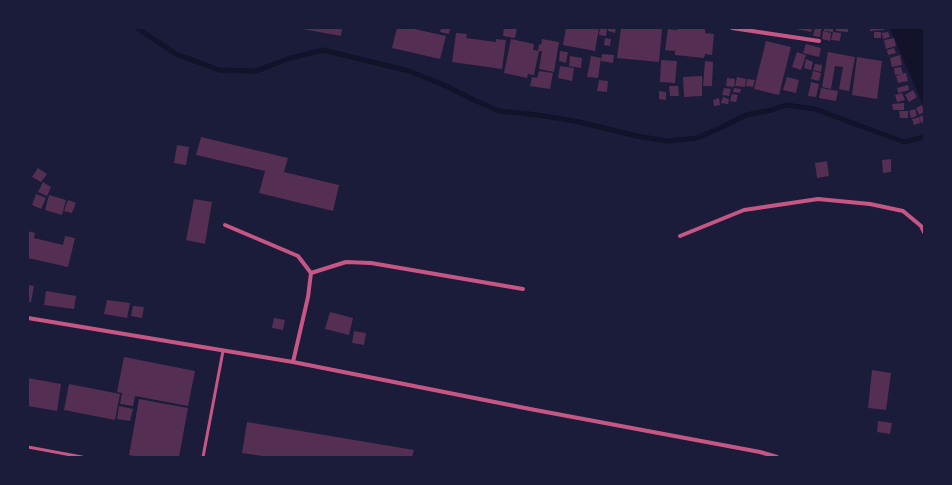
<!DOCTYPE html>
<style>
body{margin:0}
#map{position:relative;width:952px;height:485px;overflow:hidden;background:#1b1b3a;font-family:Commissioner,sans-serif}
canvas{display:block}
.frame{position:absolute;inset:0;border:29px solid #1b1b3a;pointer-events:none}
</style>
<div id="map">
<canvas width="952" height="485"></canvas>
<div class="frame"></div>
</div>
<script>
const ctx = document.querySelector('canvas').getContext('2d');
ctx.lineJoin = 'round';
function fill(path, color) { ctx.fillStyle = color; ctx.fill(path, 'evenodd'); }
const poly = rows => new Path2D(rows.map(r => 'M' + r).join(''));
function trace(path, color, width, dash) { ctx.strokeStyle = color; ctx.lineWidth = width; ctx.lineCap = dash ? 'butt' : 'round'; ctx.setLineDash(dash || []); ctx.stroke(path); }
const water = poly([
 [890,28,924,28,924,107,899,49]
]);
const stream = poly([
 [137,28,176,54,219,70,256,71,287,59,323,50,409,71,444,85,474,100,499,111,538,115,575,121,637,136,667,141,697,138,720,128,746,115,772,110,786,105,815,109,904,142,924,137]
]);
const building = poly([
 [297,28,342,28,341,36],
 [397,28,410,28,446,36,440,59,392,48],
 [441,28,450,28,449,34,440,32],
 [504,28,517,28,515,38,503,36],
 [566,28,599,28,595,51,563,45],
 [600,28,607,29,606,36,599,35],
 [608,28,616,28,615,33,608,31],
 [621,28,662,29,659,62,617,58],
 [678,28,705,29,705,33,714,34,712,55,705,54,704,58,675,55,675,51,665,50,668,29,677,30],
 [796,28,812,28,811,32,796,29],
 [815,28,822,28,821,31,820,30,821,31,820,37,813,36],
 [824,28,833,28,833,32,824,31],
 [837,28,848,28,848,32,836,31],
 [870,28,884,28,884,30,870,31],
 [823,31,831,33,830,41,822,39],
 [833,32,841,33,840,41,831,40],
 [874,32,881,32,881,38,874,38],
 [888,32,890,37,883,39,882,33],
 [456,33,467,34,466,38,496,42,496,39,506,40,502,69,452,62],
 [605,38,611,39,610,46,604,45],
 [894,38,896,46,886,49,884,40],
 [511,39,534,44,533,50,539,51,534,75,528,74,527,78,504,73],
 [542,39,559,42,554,72,539,69,542,51,538,51,539,44,541,45],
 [766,41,791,47,779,95,754,89],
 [806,44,821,48,819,57,803,53],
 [894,48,896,53,888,55,887,50],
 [560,51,568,52,566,63,559,61],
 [797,52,806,55,801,70,792,67],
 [828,52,855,57,849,91,839,89,843,67,835,66,831,89,822,87],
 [602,54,614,55,613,63,601,61],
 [900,55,902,65,892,67,890,58],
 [570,56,582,58,581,68,569,66],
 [591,56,601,58,598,78,587,77],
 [857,57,882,61,877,99,852,95],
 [806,59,813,62,811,70,804,68],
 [661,60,677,61,675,83,660,82],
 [705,61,713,62,712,86,703,86],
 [815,64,822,65,821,72,813,70],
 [560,66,574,68,572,81,558,78],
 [901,67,903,74,895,75,894,68],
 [539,71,553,73,550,89,530,86,532,77,537,78],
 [813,71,821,73,819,81,811,79],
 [905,73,906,73,908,81,898,83,896,76],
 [702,76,702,96,684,97,683,77],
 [737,77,746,79,745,87,735,86],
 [787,77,799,80,796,93,783,90],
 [727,78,735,79,734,87,726,86],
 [747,79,755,80,753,87,746,86],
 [599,80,608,81,607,92,597,91],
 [811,82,819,84,816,97,808,96],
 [908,85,909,90,898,93,897,88],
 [669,86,678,86,679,96,670,96],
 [724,88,731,89,729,96,722,95],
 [734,88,741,89,740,93,733,92],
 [821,88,838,91,836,101,819,98],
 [913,90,917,97,909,102,905,95],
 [659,91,666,92,666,100,659,99],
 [902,93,905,100,897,102,895,95],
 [732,94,738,95,736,102,730,101],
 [723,97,729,99,728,104,721,103],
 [719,98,720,105,714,106,713,100],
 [904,103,904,110,893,110,892,104],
 [922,105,924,112,919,115,916,108],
 [915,109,917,116,911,118,909,111],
 [899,111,908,111,908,118,900,118],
 [924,115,924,122,921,123,919,117],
 [919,117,920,123,914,125,912,119],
 [201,137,288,158,284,172,339,185,333,211,259,193,265,171,196,155],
 [177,145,189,147,186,165,174,163],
 [891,159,891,172,883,173,882,160],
 [827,161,829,176,817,178,815,163],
 [38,168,47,174,41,182,32,177],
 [43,182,51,187,47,196,38,192],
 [36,194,46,198,41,209,32,205],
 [49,195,66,200,62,215,45,210],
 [194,199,212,202,205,244,186,240],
 [68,200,76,203,72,213,64,211],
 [28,231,35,233,34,238,63,245,65,236,75,238,68,267,28,258],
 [28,285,34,286,31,302,28,302],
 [46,291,76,296,74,309,44,305],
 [107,300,130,303,127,318,104,314],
 [133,306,144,307,142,318,131,316],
 [330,312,353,318,349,335,325,329],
 [274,318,285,320,283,330,272,328],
 [354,331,366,333,364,345,352,343],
 [124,357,195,371,188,406,135,396,133,406,120,404,122,393,117,392],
 [872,370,891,373,886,410,868,408],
 [28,378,61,384,57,411,28,406],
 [69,384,120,394,115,420,64,410],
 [139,399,188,408,179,457,139,457,129,455],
 [119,406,133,409,130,421,117,419],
 [878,421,892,423,890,434,877,432],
 [247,422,414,450,412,457,269,457,242,453]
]);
const service = poly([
 [28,447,82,457],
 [203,457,223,351]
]);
const minor = poly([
 [732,28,819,41],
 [225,225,298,256,311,273,308,297,293,362],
 [680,236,744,210,818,199,870,204,903,211,921,226,924,232],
 [311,273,346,262,371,263,523,289],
 [28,318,293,362,530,409,760,452,777,457]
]);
fill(water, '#12122b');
trace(stream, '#12122b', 5);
fill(building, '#542f53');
trace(service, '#c65784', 3);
trace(minor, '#c65784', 4);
</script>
